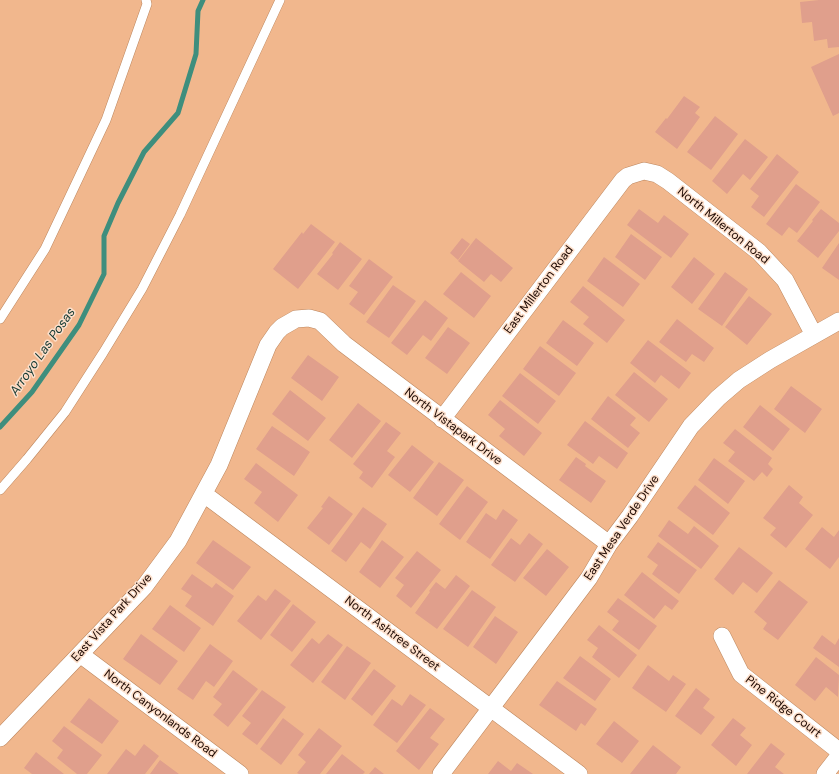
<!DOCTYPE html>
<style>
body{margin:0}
canvas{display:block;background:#f1b78d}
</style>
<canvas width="839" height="774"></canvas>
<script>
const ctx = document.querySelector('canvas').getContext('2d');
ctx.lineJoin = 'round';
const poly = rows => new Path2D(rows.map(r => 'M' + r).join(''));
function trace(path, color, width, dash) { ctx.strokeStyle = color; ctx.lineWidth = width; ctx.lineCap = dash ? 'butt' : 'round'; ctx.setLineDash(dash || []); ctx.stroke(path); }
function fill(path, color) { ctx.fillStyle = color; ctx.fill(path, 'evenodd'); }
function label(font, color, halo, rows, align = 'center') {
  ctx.font = font + ' "DM Sans",sans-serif'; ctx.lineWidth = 3; ctx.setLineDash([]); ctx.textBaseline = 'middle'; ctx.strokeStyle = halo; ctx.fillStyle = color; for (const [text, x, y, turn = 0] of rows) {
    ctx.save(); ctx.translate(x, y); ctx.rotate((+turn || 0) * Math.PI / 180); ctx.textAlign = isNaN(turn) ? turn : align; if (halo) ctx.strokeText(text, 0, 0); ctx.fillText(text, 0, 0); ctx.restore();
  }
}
const stream = poly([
 [0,427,32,392,79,325,104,274,104,236,118,203,144,152,178,113,196,54,198,11,203,0]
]);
const building = poly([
 [819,0,839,0,839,47,828,48,827,39,814,41,812,22,802,23,800,2],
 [839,54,839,113,833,116,811,67],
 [684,96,700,107,695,113,700,117,677,149,655,132,666,118,667,119],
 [715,116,738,134,711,170,687,152],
 [745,139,768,157,750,180,743,174,727,194,712,181],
 [777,154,799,172,764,217,751,207,759,196,750,189],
 [796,184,820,202,797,233,789,227,782,236,766,224],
 [639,209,658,223,664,215,689,234,671,258,627,225],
 [821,209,839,223,839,231,818,258,797,241,813,221,812,220],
 [311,224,335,242,298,289,273,269,302,232,303,234],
 [631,234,662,257,645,280,615,257],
 [462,238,470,244,458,260,450,253],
 [476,238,513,268,501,282,491,274,484,282,458,261],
 [340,242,362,259,338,290,317,274,333,254,332,253],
 [839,243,839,280,822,268],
 [604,257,640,284,623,307,587,281],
 [694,257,715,274,692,304,671,287],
 [369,259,393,277,364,315,349,304,358,292,349,286],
 [461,272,491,296,474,318,443,294],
 [725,272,748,289,722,326,698,309],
 [393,285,416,301,389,338,366,322],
 [583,286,625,320,607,343,583,324,589,317,570,302],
 [749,296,772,314,747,345,725,327],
 [425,300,448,318,431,341,423,335,407,355,391,343],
 [677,319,714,348,704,362,692,354,686,362,659,342],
 [563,320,594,343,577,366,546,343],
 [448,327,470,343,447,374,425,358],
 [648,340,691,373,679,389,661,375,655,383,630,363],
 [540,346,576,373,559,396,523,369],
 [308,355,339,377,322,401,291,378],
 [634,372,668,399,649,422,615,395],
 [520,373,556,401,538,424,502,396],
 [791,386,822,409,805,433,774,409],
 [290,390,326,418,308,441,272,414],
 [608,396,636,418,630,425,640,433,628,448,591,419],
 [500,400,542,433,524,456,499,436,505,429,488,415],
 [358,403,381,421,352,458,329,440],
 [760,405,790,429,773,451,743,427],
 [585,421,628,453,617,469,599,456,593,464,567,445],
 [386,422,401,433,387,451,395,457,372,488,359,478,363,472,353,464],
 [272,426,310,452,294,476,256,449],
 [735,429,772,458,768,464,773,469,767,477,762,472,754,481,728,461,735,452,723,443],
 [412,445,434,462,410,492,388,475],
 [576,457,586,464,585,466,606,481,591,503,559,480],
 [714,458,745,481,728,504,698,480],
 [439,462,464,480,437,516,413,498],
 [256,463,298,495,278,522,254,503,262,492,244,479],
 [695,485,730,513,713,535,677,508],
 [789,485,803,497,799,503,813,515,786,548,770,535,776,528,763,518],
 [467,486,488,502,460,540,439,524],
 [329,496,353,514,329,545,307,528,323,508,321,507],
 [363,507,387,524,370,549,361,542,346,562,331,551],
 [503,509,518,520,490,559,466,542,486,513,496,520],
 [669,520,688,534,694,526,719,546,701,569,658,536],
 [822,527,834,537,839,530,839,557,830,569,805,549],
 [529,533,543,544,515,582,491,565,511,538,520,545],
 [213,540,251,567,233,590,196,563],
 [382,540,404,557,380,588,359,572],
 [658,542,697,570,679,594,652,574,658,565,647,557],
 [739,547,773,573,757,593,743,582,733,595,714,579],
 [547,549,569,567,546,596,523,578],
 [417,551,441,570,411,608,396,596,404,585,395,578],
 [642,572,679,601,672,610,665,605,654,619,624,595],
 [192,574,212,588,216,583,234,596,213,626,185,606,192,596,181,589],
 [456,575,470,586,437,629,415,613,430,592,429,591,436,582,445,589],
 [779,580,808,602,778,640,763,629,767,623,754,612],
 [275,589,291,601,261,640,237,621,258,595,266,601],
 [472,590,496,607,468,647,443,629],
 [618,598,657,626,639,650,612,630,619,621,607,612],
 [293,604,316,622,292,652,270,635],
 [170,605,201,628,184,652,152,629],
 [495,616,518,632,496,664,473,647],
 [599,625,637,655,619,678,592,657,598,648,587,640],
 [141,634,178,661,160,685,123,659],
 [328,634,343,645,313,683,290,665,312,638,319,644],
 [822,635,835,645,839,638,839,667,813,648],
 [210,644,233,661,214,687,206,681,193,700,177,689],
 [347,646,371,663,345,700,321,682],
 [580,656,611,679,595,701,563,678],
 [816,657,839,675,838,697,826,687,815,701,795,685],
 [648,665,669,681,673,675,686,684,666,712,632,688],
 [374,669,396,686,372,716,351,699],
 [233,670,258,689,228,727,213,715,222,704,213,697],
 [557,681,597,709,585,726,581,723,576,731,539,705],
 [696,688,710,699,703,708,715,717,701,735,675,716],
 [262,690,286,707,257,745,242,734,251,723,242,716],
 [410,694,426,705,397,743,373,725,392,699,402,706],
 [89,698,119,721,102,744,70,722],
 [430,708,445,719,430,738,439,744,419,770,396,751],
 [283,718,304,734,281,765,260,749],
 [733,718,746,728,740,735,752,745,736,766,711,745],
 [614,721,639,741,622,763,596,744],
 [64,726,102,755,87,774,77,774,57,758,63,750,52,741],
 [319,728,342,746,320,774,299,774,297,773,306,762,298,755],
 [771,743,785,754,775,767,784,774,747,774],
 [144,744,159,756,145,774,107,774,126,749,135,756],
 [653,745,681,767,676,774,630,774],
 [36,752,64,774,32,774,24,768],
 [342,754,365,772,363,774,326,774],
 [160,760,179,774,150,774],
 [498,761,511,771,517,763,533,774,488,774],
 [375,767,384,774,369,774]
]);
const service = poly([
 [0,319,45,249,106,120,147,4,146,0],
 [0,490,27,459,65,412,103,353,142,289,180,215,280,0]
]);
const minor = poly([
 [442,419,623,180,628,176,644,171,657,174,668,181,759,252,785,280,814,335],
 [204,494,579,774],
 [722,636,741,674,839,751],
 [80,654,240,774],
 [0,738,144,587,178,541,219,465,268,345,277,332,282,327,296,319,309,318,320,321,344,344,609,544],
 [441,774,589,578,609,544,630,516,691,426,718,398,739,380,770,360,839,321],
 [825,774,839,756]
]);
const streetNames = [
 ["North Millerton Road",723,226,39],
 ["East Millerton Road",539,290,-53],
 ["North Vistapark Drive",453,427,37],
 ["East Mesa Verde Drive",622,528,-56],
 ["East Vista Park Drive",112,618,-48],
 ["North Ashtree Street",392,634,37],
 ["Pine Ridge Court",783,707,38],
 ["North Canyonlands Road",160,714,37]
];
const waterNames = [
 ["Arroyo Las Posas",43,352,-55]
];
trace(stream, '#3e8e7d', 5);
fill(building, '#e09f8c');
trace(service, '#bd865d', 10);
trace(minor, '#bd865d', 18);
trace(service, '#fff', 9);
trace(minor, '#fff', 17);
label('12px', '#1b0700', '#fddfca', streetNames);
label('italic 13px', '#143932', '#fddfca', waterNames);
</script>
